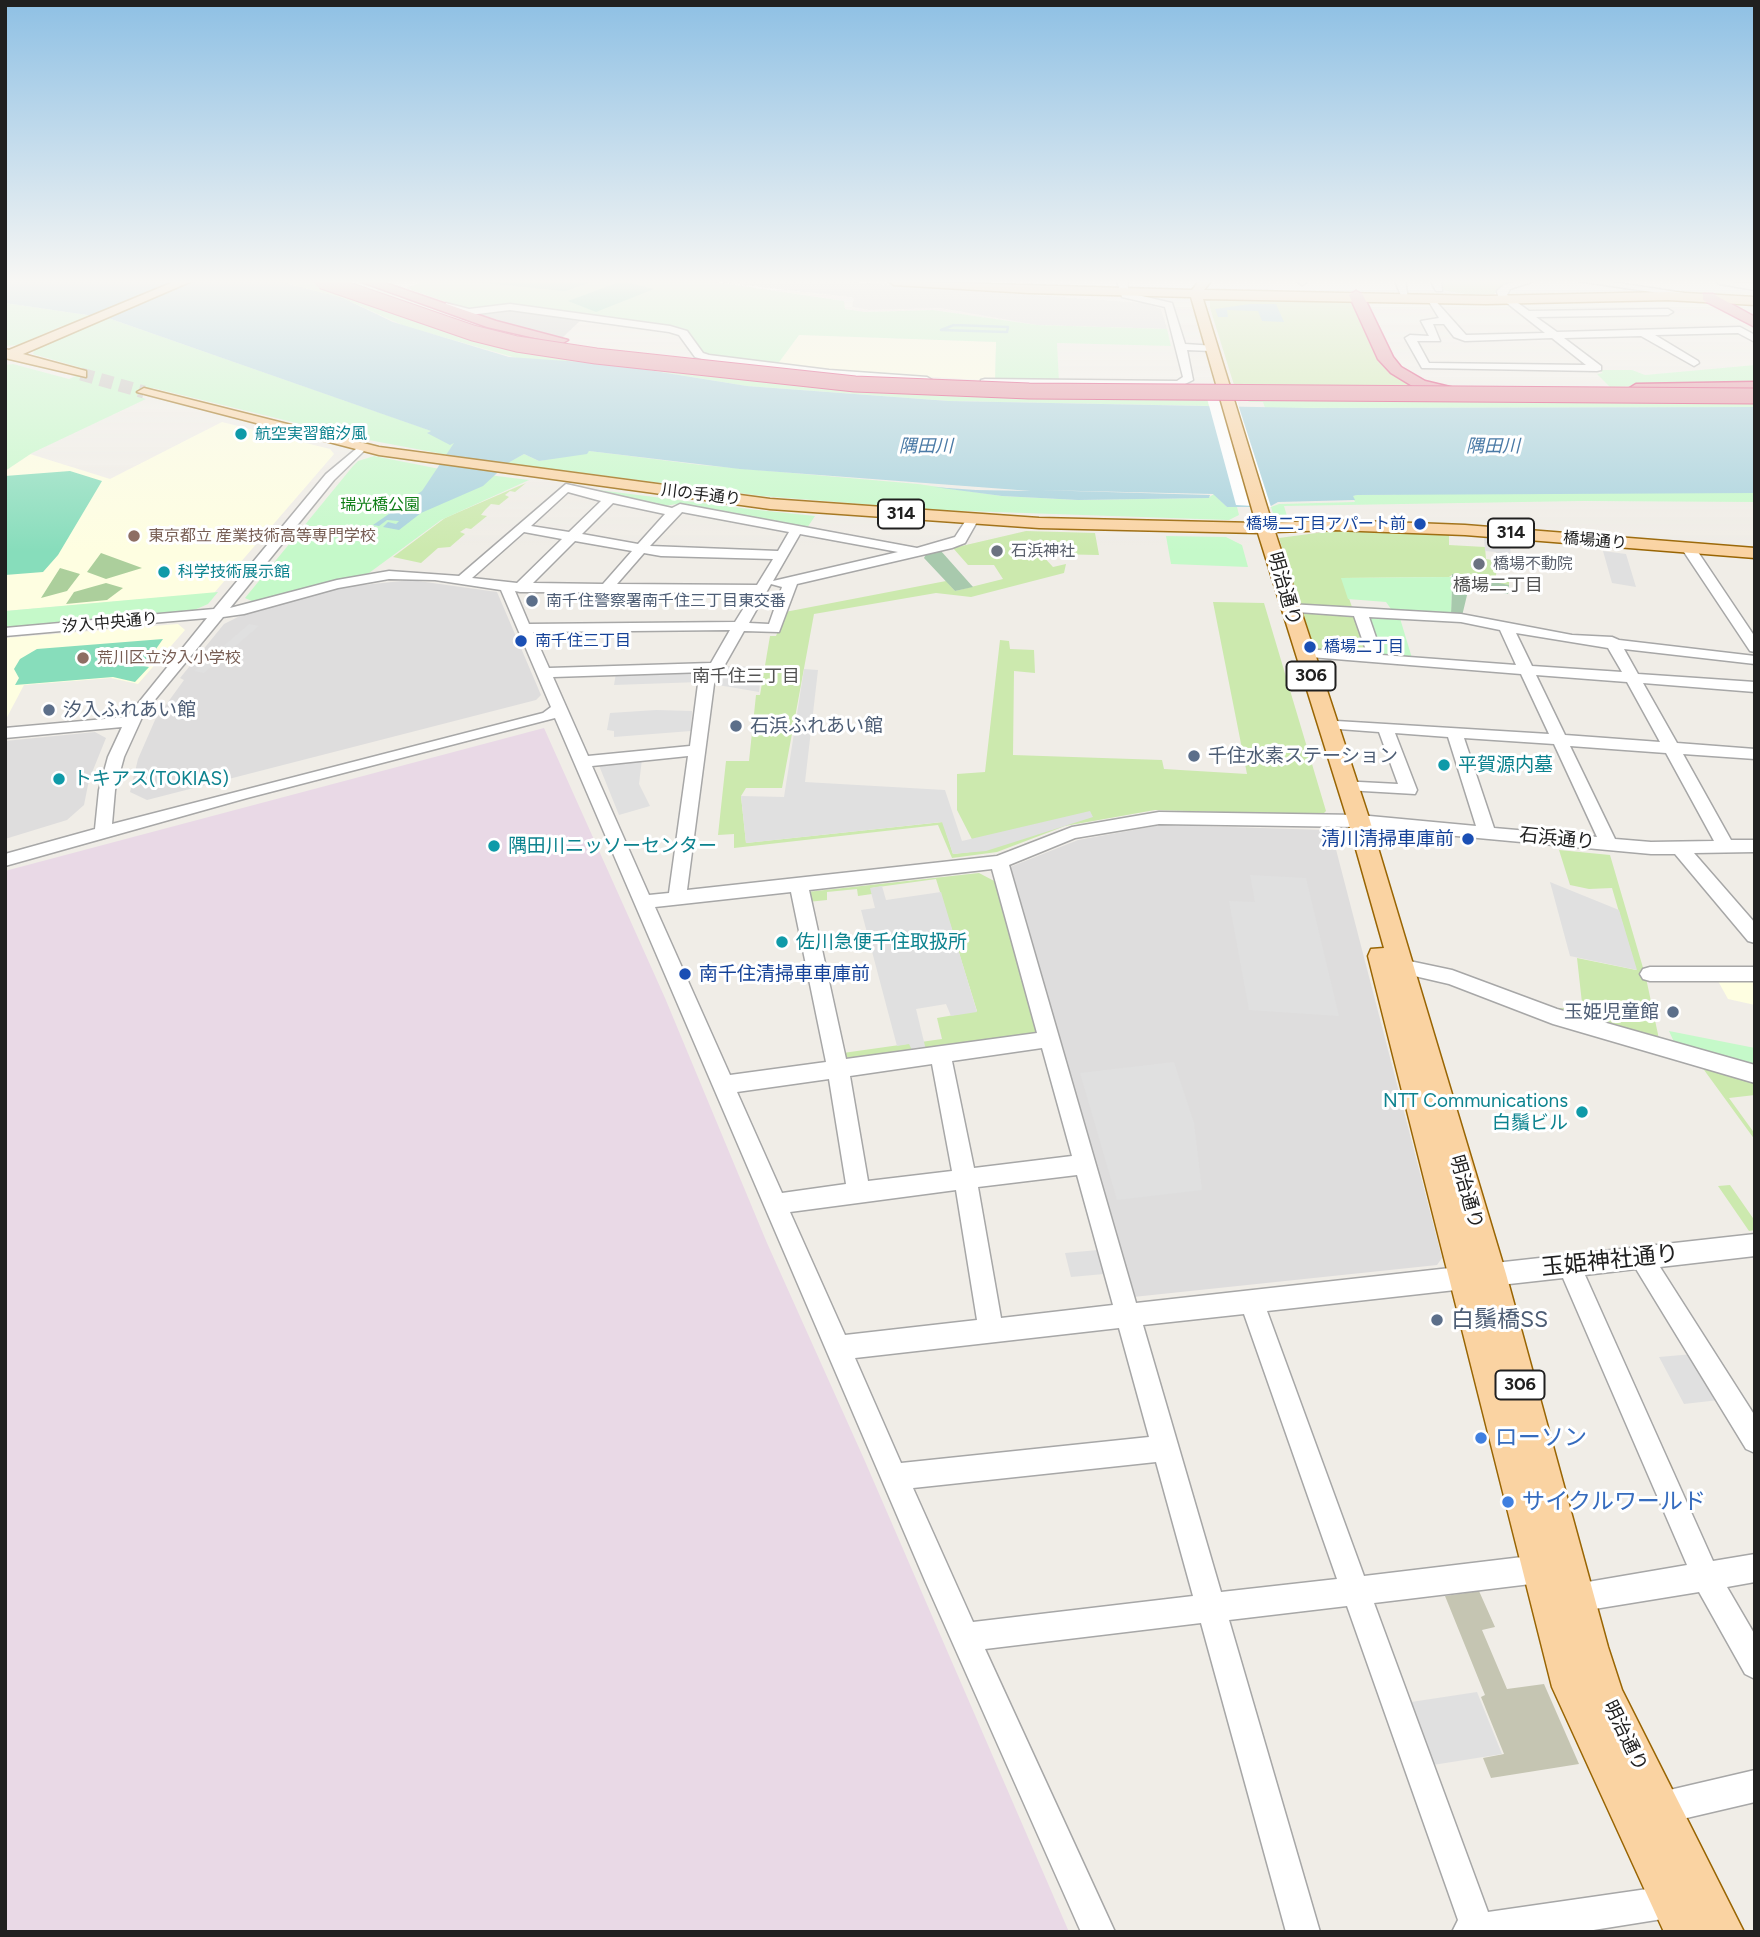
<!DOCTYPE html>
<meta charset="utf-8">
<style>
body{margin:0}
#map{position:relative;width:1760px;height:1937px;overflow:hidden;background:#f0ede7;font-family:Figtree,sans-serif}
canvas{display:block}
.frame{position:absolute;inset:0;border:7px solid #202020;pointer-events:none}
</style>
<div id="map">
<canvas width="1760" height="1937"></canvas>
<div class="frame"></div>
</div>
<script>
const ctx = document.querySelector('canvas').getContext('2d');
ctx.lineJoin = 'round';
function fill(path, color) { ctx.fillStyle = color; ctx.fill(path, 'evenodd'); }
const poly = rows => new Path2D(rows.map(r => 'M' + r).join(''));
function trace(path, color, width, dash) { ctx.strokeStyle = color; ctx.lineWidth = width; ctx.lineCap = dash ? 'butt' : 'round'; ctx.setLineDash(dash || []); ctx.stroke(path); }
function label(font, color, halo, rows, align = 'center') {
  ctx.font = font + ' Figtree,"Noto Sans JP",sans-serif'; ctx.lineWidth = 6; ctx.setLineDash([]); ctx.textBaseline = 'middle'; ctx.strokeStyle = halo; ctx.fillStyle = color; for (const [text, x, y, turn = 0] of rows) {
    ctx.save(); ctx.translate(x, y); ctx.rotate((+turn || 0) * Math.PI / 180); ctx.textAlign = isNaN(turn) ? turn : align; if (halo) ctx.strokeText(text, 0, 0); ctx.fillText(text, 0, 0); ctx.restore();
  }
}
const residential = poly([
 [710,281,838,281,1145,303,1161,309,1167,329,1037,325,940,308,869,310,852,307,854,298,849,297],
 [411,580,497,592,541,695,536,700,147,800,130,792,138,759,155,720,184,680,180,678,224,624,240,616,344,587],
 [95,732,106,738,89,780,84,805,67,820,5,839,5,741],
 [1161,825,1326,830,1332,834,1442,1258,1437,1265,1133,1297,1010,867,1078,840]
]);
const industrial = poly([
 [544,728,665,998,767,1243,864,1459,1069,1932,5,1932,5,871]
]);
const education = poly([
 [799,335,996,342,995,381,828,370,778,363],
 [222,422,330,449,334,454,214,593,5,611,5,471,30,454,110,479],
 [178,624,185,630,138,684,111,678,24,685,5,721,5,638],
 [1718,981,1755,981,1755,1005,1728,999]
]);
const religious = poly([
 [507,308,580,321,562,338,468,315]
]);
const construction = poly([
 [1479,1591,1495,1627,1482,1630,1507,1689,1544,1684,1579,1764,1491,1778,1483,1758,1504,1754,1481,1697,1485,1695,1445,1596]
]);
const grass = poly([
 [1437,281,1522,281,1509,283,1494,294,1471,295,1441,290],
 [1210,299,1354,301,1382,364,1392,374,1416,386,1234,385,1210,308],
 [526,483,515,492,510,491,505,495,509,497,499,505,491,504,485,510,481,515,487,516,471,529,466,528,460,532,465,534,450,547,438,548,421,563,393,557,445,518],
 [1339,530,1449,535,1449,545,1485,547,1486,559,1497,561,1496,576,1509,579,1509,585,1458,579,1458,575,1453,574,1449,577,1342,578,1352,607,1300,604,1279,538],
 [1026,531,1095,533,1099,555,1050,554,1049,550,1041,554,1053,567,1066,564,1064,573,971,597,936,593,814,614,782,788,746,788,741,796,746,843,943,822,953,854,978,851,957,810,957,774,985,772,1000,640,1009,641,1010,649,1034,650,1035,673,1014,671,1013,755,1162,760,1164,769,1247,774,1213,602,1264,603,1326,811,1322,815,1155,810,1065,826,997,852,952,858,938,825,734,848,734,834,718,835,726,761,749,761,756,695,760,695,770,636,776,636,785,612,946,581,955,591,1003,579,994,565,968,565,953,548],
 [1303,613,1356,616,1369,652,1315,650],
 [1559,850,1610,855,1646,978,1659,1039,1552,1011,1512,993,1557,1008,1574,1008,1582,1003,1577,958,1636,970,1612,888,1589,889,1570,885],
 [979,873,998,883,1039,1036,841,1063,843,1053,942,1039,937,1018,977,1011,936,879,871,888,872,894,858,896,857,889,827,892,827,900,808,902,807,892],
 [1699,1063,1755,1080,1755,1095,1729,1098,1755,1134,1755,1140],
 [1730,1185,1755,1221,1755,1230,1749,1231,1718,1186]
]);
const forest = poly([
 [101,553,142,568,106,579,87,572],
 [60,568,80,574,67,591,41,598],
 [106,583,123,588,107,600,66,604,74,592]
]);
const cemetery = poly([
 [941,551,973,587,955,591,924,558,926,554],
 [1452,574,1458,575,1458,581,1477,583,1478,579,1509,585,1508,594,1469,587,1462,616,1451,614]
]);
const park = poly([
 [277,281,328,281,510,340,665,362,1207,398,1209,406,949,401,747,386,611,364,520,359,404,326,343,298],
 [423,281,715,282,844,301,845,309,865,312,933,310,1037,325,1167,329,1171,346,1057,343,1059,382,995,381,996,342,799,335,777,365,702,354,686,329,582,318,509,304,465,309,407,288],
 [5,303,108,318,432,431,428,432,455,443,453,448,448,455,358,438,153,388,137,396,146,399,32,453,5,471,5,365,13,364,69,379,89,370,33,354,35,348,77,330,62,326,18,345,5,346],
 [1755,365,1755,407,1265,408,1263,402,1250,402,1236,397,1232,385,1416,386,1554,396,1653,386,1610,387,1597,374,1603,373,1599,370,1632,370,1645,375],
 [590,451,701,465,918,484,1002,496,1078,500,1208,498,1214,494,1227,507,1237,507,1239,515,1229,520,937,510,762,496,507,463,524,454,539,461],
 [374,456,440,469,529,480,441,520,369,573,256,603,245,598,353,466,358,461],
 [583,488,749,509,815,516,807,528,676,504,660,507],
 [1519,492,1755,493,1755,502,1583,501,1284,506,1289,523,1276,523,1271,507,1279,504,1355,502,1352,496,1357,495],
 [1166,536,1226,537,1242,545,1248,567,1171,564],
 [1452,577,1451,614,1391,609,1386,602,1348,599,1341,578],
 [218,592,208,604,192,611,5,627,5,611],
 [1366,614,1399,615,1412,658,1378,655],
 [1669,1031,1755,1048,1755,1067,1674,1042]
]);
const pitch = poly([
 [463,281,595,281,565,291],
 [622,281,654,289,596,312,568,301],
 [70,471,102,481,58,555,43,572,5,575,5,476],
 [163,639,144,666,149,667,135,682,113,677,15,685,19,678,14,669,20,659,37,649]
]);
const parking = poly([
 [1484,537,1510,539,1511,565,1497,563,1496,552,1485,551],
 [1603,551,1626,554,1636,587,1612,583],
 [249,624,259,626,204,673,194,671],
 [725,666,762,667,759,692,712,684],
 [804,669,818,670,805,782,945,790,962,841,1090,811,1093,817,986,851,953,854,942,822,746,843,741,796,784,797],
 [707,671,700,682,614,685,616,673],
 [656,710,692,711,691,731,614,737,614,731,607,730,610,713],
 [642,759,639,784,650,806,619,815,598,763],
 [1250,875,1306,878,1339,1016,1249,1010,1229,901,1255,902],
 [1550,882,1619,910,1637,970,1570,956],
 [882,886,886,900,941,892,977,1012,951,1016,946,1004,916,1009,926,1050,913,1052,909,1044,897,1046,861,910,875,908,870,888],
 [1174,1062,1194,1123,1202,1190,1117,1200,1080,1073],
 [1098,1250,1104,1274,1071,1277,1065,1253],
 [1693,1354,1719,1400,1684,1404,1659,1357],
 [1477,1692,1502,1754,1433,1765,1411,1702]
]);
const water = poly([
 [5,281,277,281,343,298,393,322,509,357,611,364,747,386,949,401,1308,408,1755,407,1755,493,1357,495,1353,496,1355,500,1278,502,1269,507,1227,507,1213,494,1038,490,1210,495,1209,498,1078,500,1002,496,934,487,976,490,1031,491,740,469,589,451,587,454,539,461,524,454,508,463,483,486,421,513,399,530,383,527,388,522,396,524,399,521,387,520,379,526,373,525,422,491,454,443,450,445,427,433,431,431,108,318,5,303],
 [1250,304,1276,304,1284,322,1262,321,1258,311,1227,310,1228,317,1218,317,1215,309]
]);
const pier = poly([
 [1207,398,1236,398,1271,507,1236,505]
]);
const stream = poly([
 [954,325,1008,327,1007,332,941,330,954,325]
]);
const majorTunnel = poly([
 [81,374,144,392]
]);
const minor = poly([
 [1117,281,1127,281,1129,293,1172,303,1185,344,1215,346,1215,350,1211,351,1187,350,1193,380,1179,387,981,384,981,380,985,379,1177,381,1183,377,1165,307,1122,297,1117,281],
 [1296,281,1306,281,1307,282,1302,285,1296,281],
 [1395,281,1405,281,1408,298,1402,298,1395,281],
 [1431,281,1441,281,1442,291,1436,291,1431,281],
 [1519,281,1534,281,1510,289,1507,295,1529,311,1668,309,1673,312,1668,315,1536,317,1557,332,1740,327,1755,335,1755,342,1738,333,1655,335,1698,361,1699,363,1694,366,1641,336,1564,338,1601,366,1601,370,1597,371,1422,368,1405,338,1410,335,1429,336,1421,321,1439,318,1426,297,1432,297,1466,335,1545,333,1498,296,1497,291,1504,285,1519,281],
 [1433,324,1444,324,1454,337,1465,341,1552,338,1586,365,1429,363,1417,341,1440,341,1433,324],
 [1578,281,1604,281,1684,293,1679,296,1578,281],
 [1715,281,1755,284,1755,290,1720,284,1715,281],
 [446,303,469,309,510,304,670,326,687,331,703,353,709,355,829,370,927,377,932,380,927,383,829,376,708,361,695,357,679,335,669,332,510,310,469,315,443,308,446,303],
 [362,444,368,447,366,449,334,480,230,608,337,580,389,571,459,576,566,484,672,508,680,504,917,548,955,537,968,517,976,517,978,520,965,543,952,548,797,584,779,632,744,631,714,684,687,890,997,856,1072,827,1159,812,1359,815,1476,826,1448,737,1395,733,1417,790,1415,794,1346,790,1340,789,1338,785,1340,781,1398,784,1379,732,1326,728,1318,723,1320,720,1549,734,1521,674,1298,656,1296,653,1303,649,1367,653,1354,616,1284,611,1284,605,1289,604,1461,614,1572,635,1612,637,1619,640,1755,656,1755,664,1624,649,1638,674,1755,682,1755,692,1643,683,1677,743,1755,749,1755,759,1683,754,1731,840,1755,840,1755,852,1694,853,1755,923,1755,943,1748,941,1675,854,1651,854,1359,827,1159,824,1075,838,1009,865,1136,1303,1755,1234,1755,1256,1660,1267,1755,1416,1755,1453,1746,1449,1636,1269,1585,1275,1713,1561,1755,1554,1755,1582,1727,1587,1755,1635,1755,1679,1745,1674,1699,1592,1576,1612,1566,1608,1562,1598,1566,1588,1576,1584,1687,1565,1563,1278,1267,1311,1364,1576,1539,1555,1549,1559,1553,1569,1549,1579,1539,1583,1374,1603,1488,1912,1675,1885,1687,1889,1691,1901,1687,1913,1675,1917,1581,1932,1452,1932,1458,1920,1347,1606,1229,1620,1320,1932,1286,1932,1201,1623,985,1649,1115,1932,1081,1932,926,1583,555,718,247,798,5,866,5,854,95,829,99,790,108,757,122,727,5,738,5,728,127,717,207,618,5,636,5,628,214,609,326,474,362,444],
 [568,492,601,501,569,532,531,526,568,492],
 [613,503,665,514,638,544,582,534,613,503],
 [682,512,789,532,778,551,650,546,682,512],
 [524,532,562,539,517,583,472,578,524,532],
 [800,534,898,552,773,581,800,534],
 [575,541,632,551,603,584,533,583,575,541],
 [644,553,661,556,773,559,757,585,617,584,644,553],
 [389,579,435,580,501,590,551,707,543,713,112,824,115,790,124,757,144,713,223,617,244,614,338,588,389,579],
 [771,584,782,587,769,624,749,623,771,584],
 [515,591,520,592,753,593,735,622,529,624,515,591],
 [1369,617,1461,622,1500,630,1516,665,1382,655,1369,617],
 [730,630,711,663,549,668,533,632,730,630],
 [1516,633,1608,648,1622,672,1532,666,1516,633],
 [706,672,698,684,690,746,588,756,553,677,706,672],
 [1536,675,1627,682,1660,742,1565,735,1536,675],
 [1464,738,1554,744,1597,837,1494,828,1464,738],
 [1570,746,1666,753,1714,841,1651,842,1615,839,1570,746],
 [688,756,669,893,649,895,592,766,688,756],
 [992,869,1037,1033,846,1059,809,890,992,869],
 [791,892,826,1062,730,1075,655,907,791,892],
 [1042,1048,1072,1156,974,1168,952,1061,1042,1048],
 [932,1064,952,1171,868,1181,850,1076,932,1064],
 [829,1079,846,1184,782,1193,737,1092,829,1079],
 [1077,1175,1113,1305,1001,1318,978,1187,1077,1175],
 [956,1190,977,1320,845,1335,790,1212,956,1190],
 [1244,1314,1337,1579,1221,1592,1143,1325,1244,1314],
 [1119,1328,1149,1437,901,1463,855,1358,1119,1328],
 [1156,1462,1193,1596,973,1622,913,1488,1156,1462],
 [1689,545,1694,546,1755,637,1755,652,1750,651,1682,549,1689,545],
 [1400,959,1452,970,1557,1009,1755,1065,1755,1083,1553,1024,1449,984,1393,971,1390,966,1393,961,1400,959],
 [1650,967,1755,967,1755,981,1650,981,1643,979,1640,974,1643,969,1650,967],
 [1755,1770,1755,1802,1661,1824,1650,1819,1645,1808,1650,1797,1661,1792,1755,1770]
]);
const major = poly([
 [176,281,192,281,23,354,86,371,86,377,5,358,5,349,9,350,176,281],
 [888,281,1192,290,1199,281,1211,281,1204,290,1486,296,1668,292,1755,297,1755,305,1668,300,1486,304,1203,299,1272,523,1335,520,1465,525,1755,548,1755,558,1465,535,1335,530,1275,532,1370,821,1506,1274,1608,1647,1622,1690,1744,1932,1664,1932,1552,1687,1368,956,1371,949,1384,948,1348,821,1258,533,1039,528,770,509,379,455,137,392,144,388,379,447,770,499,1039,518,1256,523,1191,297,1029,293,894,285,888,281]
]);
const highway = poly([
 [359,281,379,281,496,321,568,340,561,344,487,327,359,281],
 [1356,291,1363,295,1393,357,1401,367,1425,381,1471,392,1471,398,1414,387,1391,373,1378,359,1349,295,1356,291],
 [1703,294,1713,294,1755,317,1755,327,1703,300,1703,294],
 [1755,382,1755,392,1636,394,1628,389,1636,384,1755,382]
]);
const highwayBridge = poly([
 [322,281,473,333,517,344,596,356,855,384,1029,391,1755,396]
]);
const markers = [
 [241,434,7,"#0f9aa8"],
 [1420,524,7,"#1a4fb4"],
 [134,536,7,"#8d6e63"],
 [997,551,7,"#6b7280"],
 [1479,564,7,"#6b7280"],
 [164,572,7,"#0f9aa8"],
 [532,601,7,"#5c6f8a"],
 [521,641,7,"#1a4fb4"],
 [1310,647,7,"#1a4fb4"],
 [83,658,7,"#8d6e63"],
 [49,710,7,"#5c6f8a"],
 [736,726,7,"#5c6f8a"],
 [1194,756,7,"#5c6f8a"],
 [1444,765,7,"#0f9aa8"],
 [59,779,7,"#0f9aa8"],
 [1468,839,7,"#1a4fb4"],
 [494,846,7,"#0f9aa8"],
 [782,942,7,"#0f9aa8"],
 [685,974,7,"#1a4fb4"],
 [1673,1012,7,"#5c6f8a"],
 [1582,1112,7,"#0f9aa8"],
 [1437,1320,7,"#5c6f8a"],
 [1481,1438,7,"#3f7fe0"],
 [1508,1502,7,"#3f7fe0"]
];
const farCulturenames = [
 ["航空実習館汐風",255,434],
 ["科学技術展示館",178,572]
];
const farStreetnames = [
 ["川の手通り",701,495,7],
 ["橋場通り",1595,541,5],
 ["汐入中央通り",110,623,-5]
];
const farParknames = [
 ["瑞光橋公園",380,505]
];
const farTransitnames = [
 ["橋場二丁目アパート前",1406,524,"right"],
 ["南千住三丁目",535,641],
 ["橋場二丁目",1324,647]
];
const farEducationnames = [
 ["東京都立 産業技術高等専門学校",148,536],
 ["荒川区立汐入小学校",97,658]
];
const farWorshipnames = [
 ["石浜神社",1011,551],
 ["橋場不動院",1493,564]
];
const farServicenames = [
 ["南千住警察署南千住三丁目東交番",546,601]
];
const farWaternames = [
 ["隅田川",926,447],
 ["隅田川",1493,447]
];
const shields = [
 [901,514,46],
 [1511,533,46],
 [1311,676,49],
 [1520,1385,49]
];
const shieldNames = [
 ["314",901,514],
 ["314",1511,533],
 ["306",1311,676],
 ["306",1520,1385]
];
const farNeighbourhoodnames = [
 ["橋場二丁目",1498,586],
 ["南千住三丁目",746,677]
];
const streetNames = [
 ["明治通り",1284,589,74],
 ["石浜通り",1557,839,6],
 ["明治通り",1466,1192,74],
 ["明治通り",1625,1736,64]
];
const serviceNames = [
 ["汐入ふれあい館",63,710],
 ["石浜ふれあい館",750,726],
 ["千住水素ステーション",1208,756],
 ["玉姫児童館",1659,1012,"right"]
];
const cultureNames = [
 ["平賀源内墓",1458,765],
 ["トキアス(TOKIAS)",73,779],
 ["隅田川ニッソーセンター",508,846],
 ["佐川急便千住取扱所",796,942],
 ["NTT Communications",1568,1101,"right"],
 ["白鬚ビル",1568,1123,"right"]
];
const transitNames = [
 ["清川清掃車庫前",1454,839],
 ["南千住清掃車車庫前",699,974,"left"]
];
const nearStreetnames = [
 ["玉姫神社通り",1610,1261,-6]
];
const nearServicenames = [
 ["白鬚橋SS",1451,1320]
];
const nearShopnames = [
 ["ローソン",1495,1438],
 ["サイクルワールド",1522,1502]
];
fill(residential, '#dedddd');
fill(industrial, '#e9d9e6');
fill(education, '#fefee1');
fill(religious, '#cecece');
fill(construction, '#c5c5b2');
fill(grass, '#cce9ae');
fill(forest, '#accf9c');
fill(cemetery, '#a8c9ad');
fill(park, '#c5f9c9');
fill(pitch, '#87ddbb');
fill(parking, '#e0e0e0');
fill(water, '#a8d2dd');
fill(pier, '#fff');
trace(stream, '#a8d2dd', 2.5);
trace(majorTunnel, '#c6c4bf', 13, [13, 7]);
trace(minor, '#a7a7a7', 3);
trace(major, '#996503', 3);
trace(highway, '#d82a68', 3);
fill(minor, '#fff');
fill(major, '#fad3a2');
fill(highway, '#e590a1');
trace(highwayBridge, '#d82a68', 17, []);
trace(highwayBridge, '#e590a1', 15);
const sky = ctx.createLinearGradient(0, 0, 0, 552);
sky.addColorStop(0, '#8ec0e4');
sky.addColorStop(0.51, '#f8f7f4');
sky.addColorStop(1, '#f8f7f400');
ctx.fillStyle = sky;
ctx.fillRect(0, 0, 1760, 552);
for (const [x, y, r, color] of markers) { const dot = new Path2D(); dot.arc(x, y, r, 0, 2 * Math.PI); ctx.fillStyle = color; ctx.fill(dot); trace(dot, '#fff', 2.5); }
label('16px', '#0d838f', '#fff', farCulturenames, 'left');
label('16px', '#202020', '#fff', farStreetnames);
label('16px', '#0e7e16', '#fff', farParknames);
label('16px', '#164399', '#fff', farTransitnames, 'left');
label('16px', '#785e54', '#fff', farEducationnames, 'left');
label('16px', '#5b616d', '#fff', farWorshipnames, 'left');
label('16px', '#4e5e75', '#fff', farServicenames, 'left');
label('italic 18px', '#4a7aa6', '#fff', farWaternames);
for (const [x, y, w] of shields) { const box = new Path2D(); box.roundRect(x - w / 2, y - 14.5, w, 29, 5); ctx.fillStyle = '#fff'; ctx.fill(box); trace(box, '#202020', 2); }
label('bold 18px', '#202020', null, shieldNames);
label('18px', '#535353', '#fff', farNeighbourhoodnames);
label('19px', '#202020', '#fff', streetNames);
label('19px', '#4e5e75', '#fff', serviceNames, 'left');
label('19px', '#0d838f', '#fff', cultureNames, 'left');
label('19px', '#164399', '#fff', transitNames, 'right');
label('23px', '#202020', '#fff', nearStreetnames);
label('23px', '#4e5e75', '#fff', nearServicenames, 'left');
label('23px', '#366cbe', '#fff', nearShopnames, 'left');
</script>
